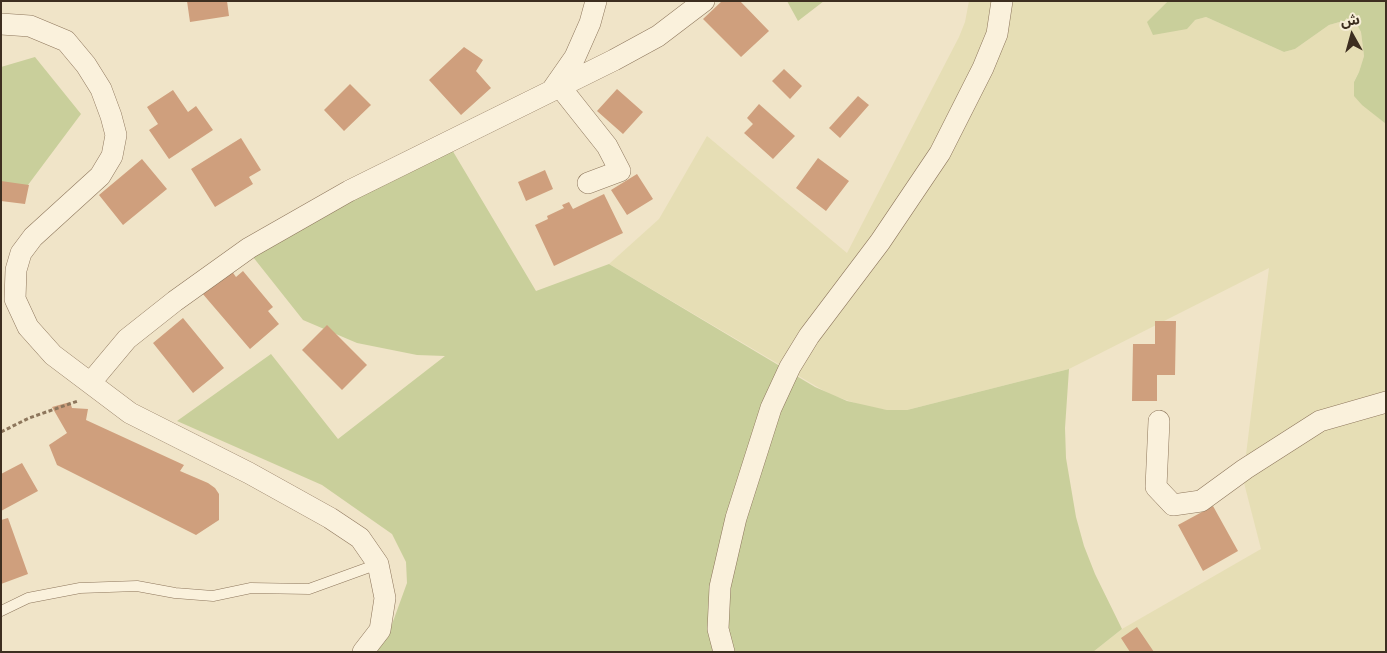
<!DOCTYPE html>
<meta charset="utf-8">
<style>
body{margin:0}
#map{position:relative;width:1387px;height:653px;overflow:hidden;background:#f0e4c8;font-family:"Source Serif 4","Noto Sans Arabic",serif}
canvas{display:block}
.frame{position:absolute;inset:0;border:2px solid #3d2e20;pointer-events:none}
.north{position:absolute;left:1327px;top:10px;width:50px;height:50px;-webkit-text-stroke:4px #f7eed8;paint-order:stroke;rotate:353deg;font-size:14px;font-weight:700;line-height:20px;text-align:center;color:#3d2e20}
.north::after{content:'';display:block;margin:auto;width:18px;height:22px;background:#3d2e20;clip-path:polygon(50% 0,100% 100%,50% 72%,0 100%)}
</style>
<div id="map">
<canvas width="1387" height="653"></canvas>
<div class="frame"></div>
<div class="north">ش</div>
</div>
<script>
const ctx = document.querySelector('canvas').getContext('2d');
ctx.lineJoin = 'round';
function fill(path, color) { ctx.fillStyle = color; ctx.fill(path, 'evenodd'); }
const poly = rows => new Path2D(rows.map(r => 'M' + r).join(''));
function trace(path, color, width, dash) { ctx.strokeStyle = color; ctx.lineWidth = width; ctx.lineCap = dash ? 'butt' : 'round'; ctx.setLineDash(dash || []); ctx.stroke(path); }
const farmland = poly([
 [969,1,1168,1,1156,13,1195,20,1206,17,1284,52,1295,49,1329,25,1343,21,1355,21,1361,32,1364,56,1359,72,1354,82,1375,115,1386,124,1386,652,1093,652,1122,629,1261,549,1243,479,1269,268,1069,369,907,410,887,410,867,407,831,395,609,264,659,219,707,136,847,253,959,37,965,22]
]);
const green = poly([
 [787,1,824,1,798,21],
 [1168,1,1386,1,1386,124,1362,105,1354,96,1354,82,1359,72,1364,56,1361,32,1355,21,1343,21,1329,25,1295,49,1284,52,1206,17,1195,20,1187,29,1153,35,1147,22],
 [35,57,81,114,19,197,1,195,1,67],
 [445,138,536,291,609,264,815,387,847,401,887,410,907,410,1069,369,1065,428,1066,458,1076,517,1084,546,1095,574,1122,629,1093,652,376,652,387,638,407,583,406,562,392,534,322,485,177,421,271,354,338,439,445,356,417,355,357,343,303,320,253,257]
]);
const building = poly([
 [187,1,227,1,229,16,190,22],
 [722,1,740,1,769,31,741,57,703,19],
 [464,47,483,60,476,71,491,88,461,115,429,80],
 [784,69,802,86,790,99,772,81],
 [350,84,371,105,344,131,324,110],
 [617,89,643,112,623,134,597,111],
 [173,90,188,112,196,106,213,130,169,159,149,130,158,124,147,107],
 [858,96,869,105,840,138,829,128],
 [759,104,795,136,773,159,744,133,753,124,747,118],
 [241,138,261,170,249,177,253,184,215,207,191,169],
 [818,158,849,181,826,211,796,188],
 [142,159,167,189,123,225,99,195],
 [545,170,553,189,526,201,518,182],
 [637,174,653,199,627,215,611,190],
 [1,181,29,185,25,204,1,201],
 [604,194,623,233,554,266,535,225,548,219,547,216,564,208,562,205,569,202,573,209],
 [231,270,236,277,243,271,273,307,268,311,279,324,250,349,202,293],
 [183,318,224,368,193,393,153,343],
 [1155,321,1176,321,1175,375,1157,375,1157,401,1132,401,1133,344,1155,344],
 [327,325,367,365,342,390,302,350],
 [70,402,72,408,88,409,86,420,184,465,180,471,208,483,215,488,219,494,219,520,196,535,57,465,49,445,67,433,52,407],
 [22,463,38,491,1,511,1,474],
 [1213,506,1238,551,1203,571,1178,525],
 [8,518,28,574,1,584,1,520],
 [1137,627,1154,652,1130,652,1121,638]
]);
const path = poly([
 [1,432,29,418,78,401]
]);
const service = poly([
 [1,611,28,598,80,588,137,586,175,593,213,596,251,588,309,589,378,564]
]);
const minor = poly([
 [1,24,30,26,66,41,86,65,101,89,111,116,116,135,112,156,100,176,33,237,21,253,16,270,15,299,28,327,53,355,130,413,249,473,330,518,360,538,378,564,385,598,380,630,363,652],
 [561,88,607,146,620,171,588,183],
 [552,90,575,57,590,23,596,1],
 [91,382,127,339,175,301,249,248,349,191,614,60,658,36,704,1],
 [1159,421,1156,487,1173,505,1201,501,1245,469,1320,421,1386,402],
 [724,652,718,629,720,587,736,518,771,408,790,367,809,336,880,242,940,153,983,68,997,34,1002,1]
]);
fill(farmland, '#e6deb5');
fill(green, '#c9cf9b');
fill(building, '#cf9f7d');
trace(service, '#8d765c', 11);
trace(minor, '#8d765c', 22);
trace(path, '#8d765c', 3, [4, 2.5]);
trace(service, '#faf1dc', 10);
trace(minor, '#faf1dc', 21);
</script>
